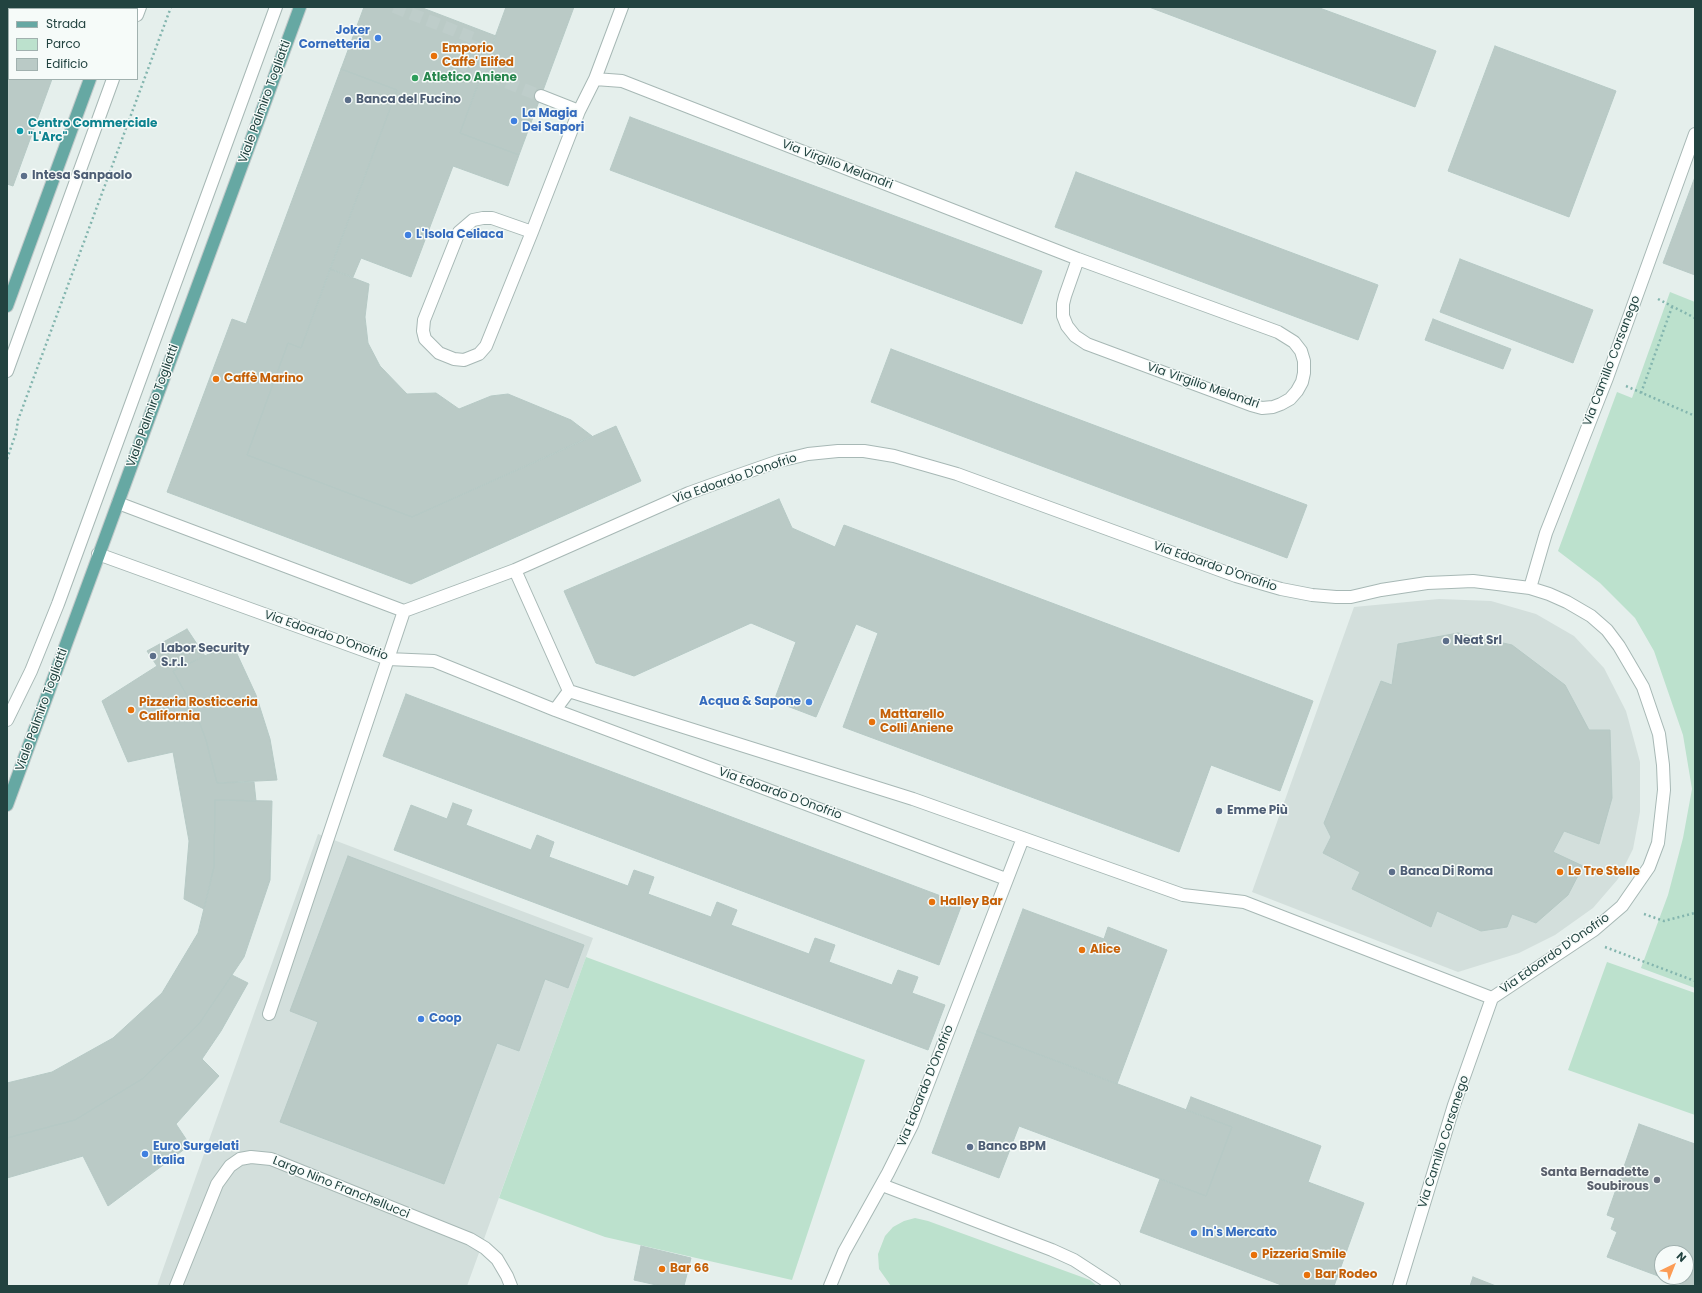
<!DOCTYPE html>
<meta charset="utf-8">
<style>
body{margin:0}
#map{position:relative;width:1702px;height:1293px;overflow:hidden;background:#e5efec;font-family:Poppins,sans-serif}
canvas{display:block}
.frame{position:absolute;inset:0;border:8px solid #224340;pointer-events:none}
.legend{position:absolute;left:8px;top:8px;width:130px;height:72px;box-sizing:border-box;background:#f6fbf9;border:1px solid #a1b1af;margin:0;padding:5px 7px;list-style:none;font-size:12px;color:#224340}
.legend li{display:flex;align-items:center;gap:8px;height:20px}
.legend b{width:20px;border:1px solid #a1b1af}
.north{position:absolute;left:1654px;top:1245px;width:40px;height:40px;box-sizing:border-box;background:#f6fbf9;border:1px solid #a1b1af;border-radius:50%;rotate:43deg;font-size:11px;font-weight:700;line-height:16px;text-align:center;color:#224340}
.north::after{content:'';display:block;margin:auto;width:14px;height:18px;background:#fc9c55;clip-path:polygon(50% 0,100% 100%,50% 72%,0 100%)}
</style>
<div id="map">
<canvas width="1702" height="1293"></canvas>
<div class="frame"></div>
<ul class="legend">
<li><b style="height:5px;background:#66a8a3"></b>Strada</li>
<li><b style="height:11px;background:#bce1cd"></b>Parco</li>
<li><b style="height:11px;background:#bacac6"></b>Edificio</li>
</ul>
<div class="north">N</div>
</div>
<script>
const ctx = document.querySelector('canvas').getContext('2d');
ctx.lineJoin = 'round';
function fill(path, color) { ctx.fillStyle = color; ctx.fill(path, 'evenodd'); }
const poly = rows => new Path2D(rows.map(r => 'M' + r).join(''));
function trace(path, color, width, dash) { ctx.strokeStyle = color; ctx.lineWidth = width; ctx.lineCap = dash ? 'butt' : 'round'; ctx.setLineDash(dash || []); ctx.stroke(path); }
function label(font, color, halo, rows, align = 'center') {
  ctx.font = font + ' Poppins,sans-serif'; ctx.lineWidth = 3; ctx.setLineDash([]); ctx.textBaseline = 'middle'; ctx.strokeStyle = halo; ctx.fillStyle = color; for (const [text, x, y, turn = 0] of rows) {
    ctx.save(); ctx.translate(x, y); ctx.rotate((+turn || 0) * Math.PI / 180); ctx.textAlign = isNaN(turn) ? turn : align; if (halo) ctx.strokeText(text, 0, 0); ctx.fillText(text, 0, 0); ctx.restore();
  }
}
const built = poly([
 [1439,599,1491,601,1536,614,1574,636,1604,668,1626,711,1640,762,1640,812,1633,849,1618,879,1593,908,1555,935,1519,953,1458,972,1252,892,1354,607],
 [318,834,593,938,586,957,467,1286,157,1286]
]);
const green = poly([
 [1670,292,1695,302,1695,988,1641,968,1668,895,1683,838,1692,789,1683,735,1654,651,1635,618,1600,583,1558,551,1617,392,1632,398],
 [586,957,865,1060,792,1280,605,1237,499,1198],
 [1607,962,1695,993,1695,1115,1568,1070],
 [915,1218,928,1221,1090,1280,1097,1286,891,1286,879,1269,878,1254,885,1236,893,1227,904,1221]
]);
const building = poly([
 [7,7,79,7,78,9,9,9,9,79,52,79,13,186,7,184,7,7],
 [364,7,420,7,496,36,460,133,519,155,508,186,453,166,411,277,361,258,353,277,330,269,397,90,341,69,364,7],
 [506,7,574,7,519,155,460,133,506,7],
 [1149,7,1317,7,1436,51,1415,107,1149,7],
 [1495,46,1616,91,1569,217,1448,171,1495,46],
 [341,69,397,90,301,348,288,343,247,455,412,517,616,426,641,481,411,584,167,492,232,319,246,324,341,69],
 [630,117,1042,271,1022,324,610,170,630,117],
 [1076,172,1378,285,1358,340,1055,227,1076,172],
 [1695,177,1695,275,1663,263,1695,177],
 [1460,259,1593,310,1573,363,1440,312,1460,259],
 [330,269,369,284,365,317,368,343,380,366,407,394,436,393,459,409,491,396,508,394,571,420,592,436,412,517,247,455,288,343,301,348,330,269],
 [1433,319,1511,349,1503,369,1425,340,1433,319],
 [891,349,1307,505,1287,558,871,402,891,349],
 [779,499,792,528,835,547,844,525,1313,701,1280,791,1211,765,1179,852,843,727,878,633,856,624,816,717,774,701,796,642,751,623,634,676,596,663,564,591,779,499],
 [187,629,205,656,173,671,194,708,206,740,217,783,254,782,256,801,215,800,214,867,204,909,184,899,189,841,173,752,128,762,102,701,157,666,147,651,187,629],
 [1458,633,1512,645,1565,685,1589,730,1610,730,1612,798,1599,844,1564,831,1553,852,1583,866,1568,895,1536,923,1512,914,1507,927,1481,931,1437,911,1431,927,1352,889,1360,872,1323,853,1331,837,1324,823,1381,681,1392,685,1398,644,1458,633],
 [232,643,256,695,270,739,277,780,217,783,206,740,194,708,173,671,232,643],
 [406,694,962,904,939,965,383,756,406,694],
 [215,800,272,801,270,880,244,957,199,1024,142,1079,75,1120,7,1138,7,1083,52,1072,113,1038,162,993,198,933,214,867,215,800],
 [453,803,472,810,466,825,531,850,537,835,554,842,549,857,628,886,634,870,654,877,648,894,711,917,717,902,737,910,731,925,809,954,815,938,835,945,829,962,892,985,898,970,918,977,912,993,945,1005,928,1050,394,850,411,805,447,819,453,803],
 [348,856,584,945,568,988,545,979,519,1051,497,1043,444,1184,280,1122,318,1022,290,1011,348,856],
 [1023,909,1104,939,1108,927,1167,950,1117,1084,977,1031,1023,909],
 [232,975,248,983,221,1031,202,1059,219,1076,176,1124,190,1145,108,1206,83,1156,7,1178,7,1138,75,1120,142,1079,199,1024,232,975],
 [977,1031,1232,1127,1206,1196,1019,1126,999,1178,932,1153,977,1031],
 [1191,1097,1321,1146,1308,1182,1364,1203,1334,1286,1284,1286,1140,1232,1160,1179,1206,1196,1232,1127,1186,1110,1191,1097],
 [1639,1124,1695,1144,1695,1286,1685,1286,1607,1257,1617,1232,1611,1229,1615,1218,1607,1215,1639,1124],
 [1662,1253,1686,1253,1686,1277,1662,1277,1662,1253],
 [641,1246,691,1258,684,1286,661,1286,634,1280,641,1246],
 [1473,1277,1496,1286,1470,1286,1473,1277]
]);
const minorTunnel = poly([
 [394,7,476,39,465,66,541,96],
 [7,39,9,39]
]);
const path = poly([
 [1658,299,1695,318],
 [1626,386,1695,416],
 [1641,393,1672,307],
 [7,459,16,433,18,420,171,7],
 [1644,914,1664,921,1695,913],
 [1605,947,1695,981]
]);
const minor = poly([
 [622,7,595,79,622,81,1078,259,1278,332,1294,342,1301,351,1304,361,1304,373,1302,382,1297,391,1290,399,1281,404,1273,407,1262,408,1251,405,1087,344,1075,336,1067,326,1063,316,1063,304,1065,296,1078,259],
 [137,15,140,7],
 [541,96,579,111],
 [532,232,492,218,483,218,473,220,459,232,424,320,423,331,425,339,439,353,454,359,464,360,479,354,486,346,532,232,579,111,595,79],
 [7,371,113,79],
 [118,503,404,611,515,570,689,493,739,475,779,461,808,454,838,451,864,451,894,456,957,474,1236,576,1281,589,1312,595,1336,597,1351,597,1381,590,1427,583,1451,582,1473,581,1530,588,1549,594,1567,602,1591,616,1607,630,1619,646,1643,687,1659,734,1663,765,1664,790,1658,843,1649,867,1622,906,1594,930,1492,998,1244,902,1183,895,913,799,569,691,515,570],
 [98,554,388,659,434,661,555,710,569,691],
 [1530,588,1546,533,1607,378,1695,134],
 [555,710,1006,879],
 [7,720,31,671,58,604,276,7],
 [269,1014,404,611],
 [882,1185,1052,1250,1074,1260,1114,1286],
 [176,1286,217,1184,230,1166,240,1159,251,1157,271,1159,470,1239,485,1248,497,1259,507,1276,511,1286],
 [830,1286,844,1252,888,1173,912,1125,1023,838],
 [1399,1286,1454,1105,1492,998]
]);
const major = poly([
 [116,9,117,7],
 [7,306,90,79],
 [7,805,300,7]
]);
const markers = [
 [378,38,4,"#3f7fe0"],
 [434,56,4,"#e8710a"],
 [415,78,4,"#2e9e5b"],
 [348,100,4,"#5c6f8a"],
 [514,121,4,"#3f7fe0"],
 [20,131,4,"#0f9aa8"],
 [24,176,4,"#5c6f8a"],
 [408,235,4,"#3f7fe0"],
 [216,379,4,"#e8710a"],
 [1446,641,4,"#5c6f8a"],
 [153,656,4,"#5c6f8a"],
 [809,702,4,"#3f7fe0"],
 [131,710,4,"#e8710a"],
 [872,722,4,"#e8710a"],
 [1219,811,4,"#5c6f8a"],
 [1392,872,4,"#5c6f8a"],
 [1560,872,4,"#e8710a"],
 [932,902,4,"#e8710a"],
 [1082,950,4,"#e8710a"],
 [421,1019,4,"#3f7fe0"],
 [970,1147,4,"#5c6f8a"],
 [145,1154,4,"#3f7fe0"],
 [1657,1180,4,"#6b7280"],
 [1194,1233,4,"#3f7fe0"],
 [1254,1255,4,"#e8710a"],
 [662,1269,4,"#e8710a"],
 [1307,1275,4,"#e8710a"]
];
const shopNames = [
 ["Joker",370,31,"right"],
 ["Cornetteria",370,45,"right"],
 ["La Magia",522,114],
 ["Dei Sapori",522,128],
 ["L'Isola Celiaca",416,235],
 ["Acqua & Sapone",801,702,"right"],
 ["Coop",429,1019],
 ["Euro Surgelati",153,1147],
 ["Italia",153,1161],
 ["In's Mercato",1202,1233]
];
const foodNames = [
 ["Emporio",442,49],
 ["Caffe' Elifed",442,63],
 ["Caffè Marino",224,379],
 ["Pizzeria Rosticceria",139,703],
 ["California",139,717],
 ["Mattarello",880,715],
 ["Colli Aniene",880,729],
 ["Le Tre Stelle",1568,872],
 ["Halley Bar",940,902],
 ["Alice",1090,950],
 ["Pizzeria Smile",1262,1255],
 ["Bar 66",670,1269],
 ["Bar Rodeo",1315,1275]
];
const leisureNames = [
 ["Atletico Aniene",423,78]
];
const serviceNames = [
 ["Banca del Fucino",356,100],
 ["Intesa Sanpaolo",32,176],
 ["Neat Srl",1454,641],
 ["Labor Security",161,649],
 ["S.r.l.",161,663],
 ["Emme Più",1227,811],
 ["Banca Di Roma",1400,872],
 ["Banco BPM",978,1147]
];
const streetNames = [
 ["Viale Palmiro Togliatti",265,102,-70],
 ["Via Virgilio Melandri",837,165,21],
 ["Via Camillo Corsanego",1612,361,-69],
 ["Via Virgilio Melandri",1203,386,19],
 ["Viale Palmiro Togliatti",153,406,-70],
 ["Via Edoardo D'Onofrio",735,479,-19],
 ["Via Edoardo D'Onofrio",1215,567,19],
 ["Via Edoardo D'Onofrio",326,636,19],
 ["Viale Palmiro Togliatti",42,710,-70],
 ["Via Edoardo D'Onofrio",780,794,20],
 ["Via Edoardo D'Onofrio",1555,954,-35],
 ["Via Edoardo D'Onofrio",926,1086,-68],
 ["Via Camillo Corsanego",1444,1142,-72],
 ["Largo Nino Franchellucci",341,1188,22]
];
const cultureNames = [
 ["Centro Commerciale",28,124],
 ["\"L'Arc\"",28,138]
];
const worshipNames = [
 ["Santa Bernadette",1649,1173],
 ["Soubirous",1649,1187]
];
fill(built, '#d3dfdc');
fill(green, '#bce1cd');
fill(building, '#bacac6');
trace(building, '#b6c9c5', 1);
trace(minorTunnel, '#becdca', 12, [12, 6]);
trace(minor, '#a7b8b5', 14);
trace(major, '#c1caca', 14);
trace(path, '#83b5ae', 2.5, [2, 3]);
trace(minor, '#fff', 12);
trace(major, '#66a8a3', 12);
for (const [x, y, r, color] of markers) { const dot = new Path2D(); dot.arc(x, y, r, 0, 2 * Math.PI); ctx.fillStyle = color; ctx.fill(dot); trace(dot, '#f6fbf9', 1.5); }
label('bold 12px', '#366cbe', '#f6fbf9', shopNames, 'left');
label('bold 12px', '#c56008', '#f6fbf9', foodNames, 'left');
label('bold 12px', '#27864d', '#f6fbf9', leisureNames, 'left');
label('bold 12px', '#4e5e75', '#f6fbf9', serviceNames, 'left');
label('12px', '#224340', '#f6fbf9', streetNames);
label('bold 12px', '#0d838f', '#f6fbf9', cultureNames, 'left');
label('bold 12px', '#5b616d', '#f6fbf9', worshipNames, 'right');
</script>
